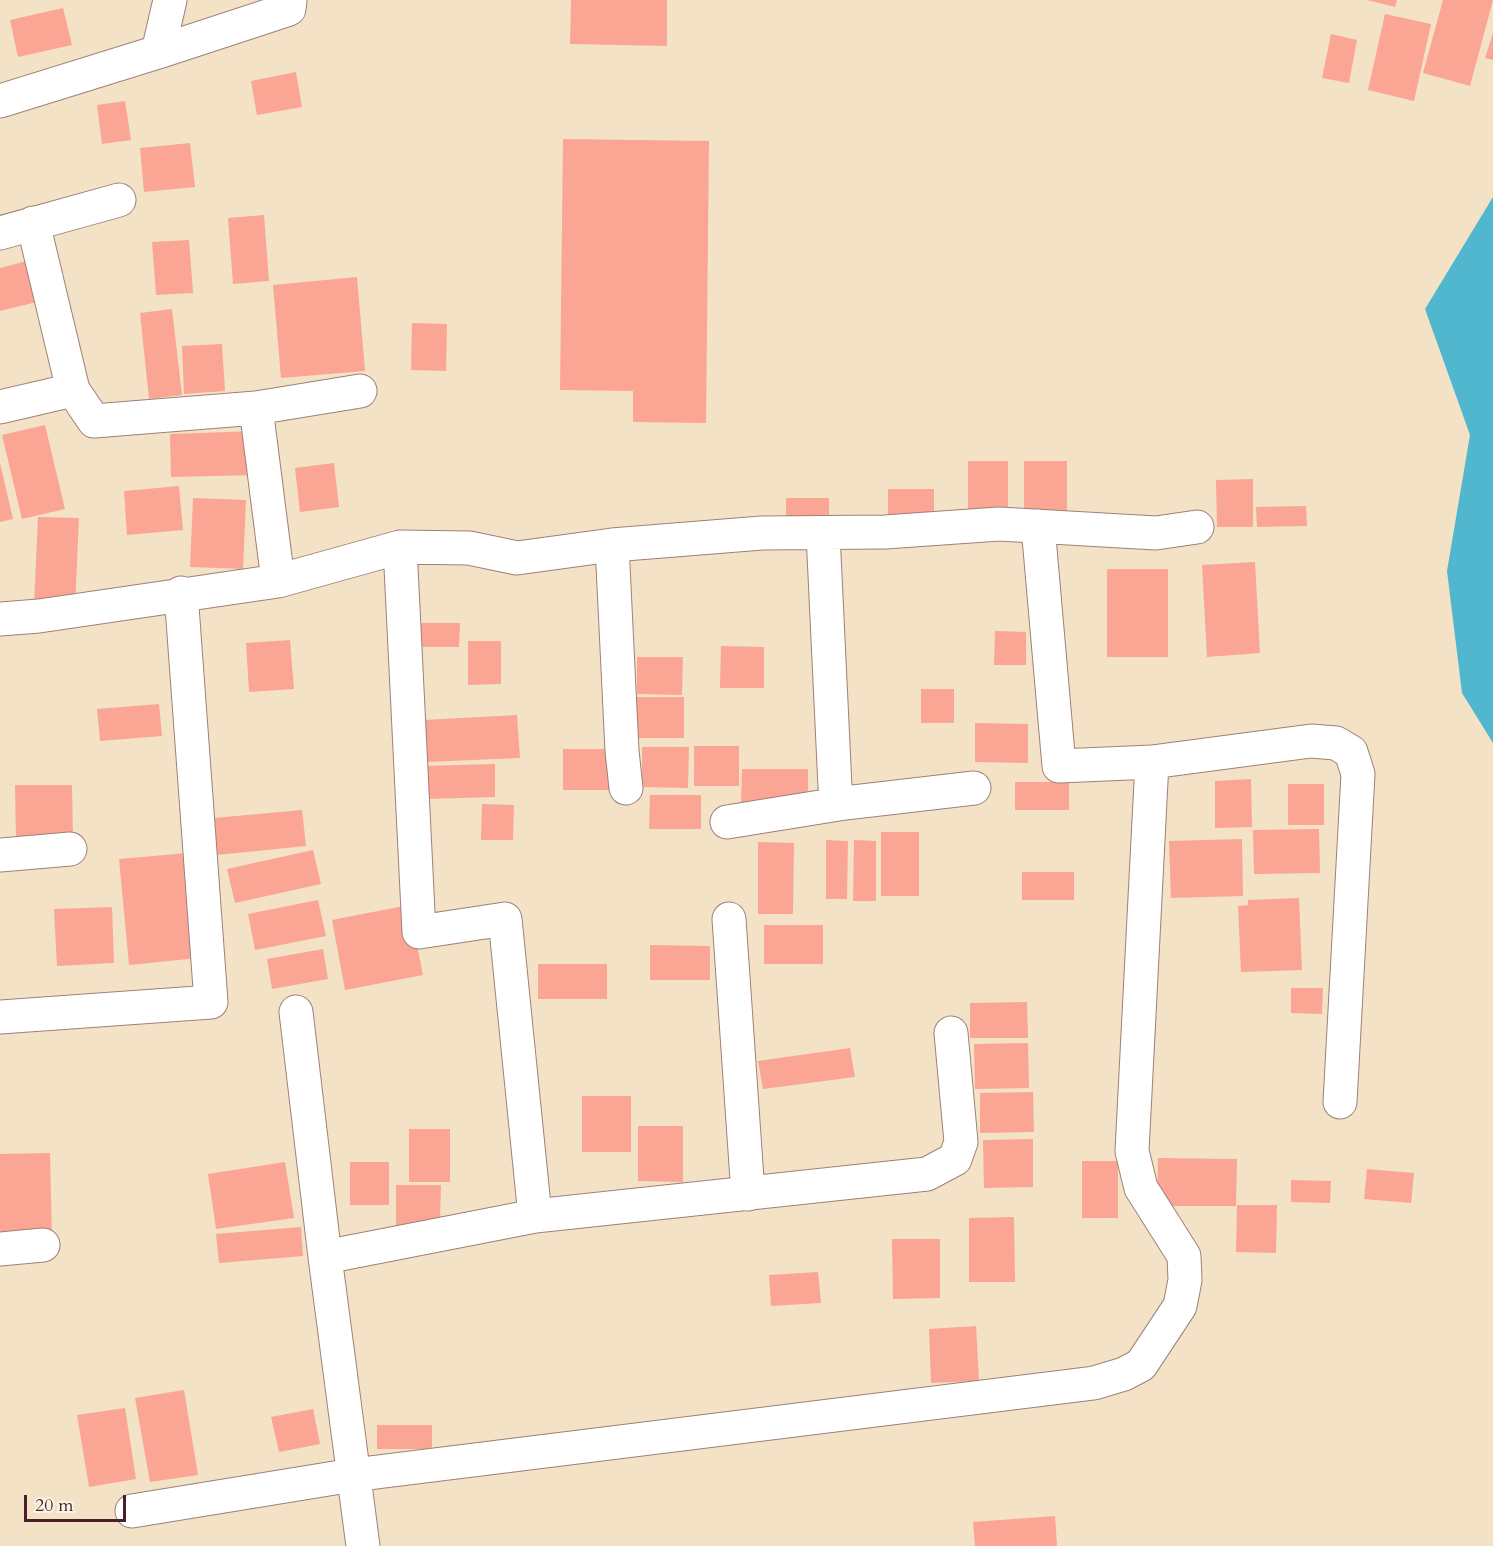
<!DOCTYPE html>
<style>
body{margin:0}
#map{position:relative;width:1493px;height:1546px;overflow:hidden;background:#f3e2c5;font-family:Cardo,serif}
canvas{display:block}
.scale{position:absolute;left:24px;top:1495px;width:102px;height:27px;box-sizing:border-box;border:3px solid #4a1f2b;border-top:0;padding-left:8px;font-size:18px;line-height:21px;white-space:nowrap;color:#4a1f2b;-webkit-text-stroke:4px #fcf5e5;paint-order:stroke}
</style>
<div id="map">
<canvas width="1493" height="1546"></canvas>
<div class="scale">20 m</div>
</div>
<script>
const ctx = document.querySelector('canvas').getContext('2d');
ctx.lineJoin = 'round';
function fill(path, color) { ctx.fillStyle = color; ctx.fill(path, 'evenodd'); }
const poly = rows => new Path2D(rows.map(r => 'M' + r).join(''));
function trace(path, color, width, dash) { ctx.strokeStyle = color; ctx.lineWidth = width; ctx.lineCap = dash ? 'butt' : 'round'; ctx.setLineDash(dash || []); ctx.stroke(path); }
const water = poly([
 [1493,197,1493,743,1462,693,1447,571,1470,435,1425,309]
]);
const building = poly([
 [571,0,667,0,667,46,570,44],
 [1367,0,1397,0,1395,7],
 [1443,0,1493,0,1470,86,1423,73],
 [63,8,72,45,18,57,10,20],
 [1385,14,1431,24,1414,101,1368,90],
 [1493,33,1493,60,1485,58],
 [1331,34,1357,40,1349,83,1322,78],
 [296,72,302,107,257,115,251,81],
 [125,101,131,140,102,144,97,105],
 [563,139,709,141,706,423,633,422,633,391,560,390],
 [190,143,195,187,144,192,140,148],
 [264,215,269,281,233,284,228,218],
 [189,240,193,293,156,295,152,242],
 [31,260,41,301,0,311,0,268],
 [357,277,365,371,281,378,273,285],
 [172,309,182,395,149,399,140,313],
 [412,323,447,324,446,371,411,370],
 [222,344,225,391,184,394,182,346],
 [45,425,65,509,22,519,2,435],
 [255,431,257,475,171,477,170,434],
 [968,461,1008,461,1008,519,968,519],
 [1024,461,1067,461,1067,520,1024,520],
 [0,463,13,519,0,522],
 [334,463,339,507,300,512,295,468],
 [1253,479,1253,527,1217,527,1216,480],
 [179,486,183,530,127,535,124,491],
 [888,489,934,489,934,520,888,520],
 [193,498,246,500,243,569,190,567],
 [786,498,829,498,829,526,786,526],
 [1306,506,1307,526,1257,527,1256,507],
 [38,517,79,518,75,607,34,605],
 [1255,562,1260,653,1207,657,1202,565],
 [1107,569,1168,569,1168,657,1107,657],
 [415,623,460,623,459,647,415,647],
 [995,631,1026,632,1026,665,994,665],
 [290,640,294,689,249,692,246,643],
 [468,641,501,641,501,684,468,685],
 [721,646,764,647,764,688,720,688],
 [637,657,683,657,682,695,637,694],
 [921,689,954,689,954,723,921,723],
 [635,697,684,697,684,738,635,738],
 [159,704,162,736,100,741,97,709],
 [517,715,520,758,426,762,424,720],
 [975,723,1028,724,1028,763,975,762],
 [694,746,739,746,739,786,694,786],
 [642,747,689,747,688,788,642,787],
 [563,749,612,749,612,790,563,790],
 [495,764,495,797,425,799,424,766],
 [742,769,808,769,808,803,741,802],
 [1251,779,1252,827,1215,828,1215,781],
 [1015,782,1069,782,1069,810,1015,810],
 [1288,784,1324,784,1324,825,1288,825],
 [15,785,72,785,73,840,16,840],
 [650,795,701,795,701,829,649,829],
 [482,804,514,805,513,840,481,840],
 [302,810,306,846,217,855,214,818],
 [1319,829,1320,873,1254,874,1253,830],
 [881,832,919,832,919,896,881,896],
 [1242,839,1243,896,1171,898,1169,841],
 [826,840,848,841,847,899,826,899],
 [854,840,876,841,876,901,853,901],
 [758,842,794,843,793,914,758,914],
 [313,850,321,884,235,903,227,869],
 [187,853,198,958,129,965,119,859],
 [1022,872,1074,872,1074,900,1022,900],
 [1299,898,1302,970,1241,972,1238,906,1248,905,1248,900],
 [318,900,326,936,255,950,248,914],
 [409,905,423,975,345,990,332,920],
 [112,907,114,963,57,966,54,909],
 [764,925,823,925,823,964,764,964],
 [650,945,710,946,710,980,650,980],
 [323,949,328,979,272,989,267,959],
 [538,964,607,964,607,999,538,999],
 [1291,988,1323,988,1322,1014,1291,1013],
 [1027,1002,1028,1038,970,1038,970,1003],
 [1028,1043,1029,1088,975,1089,974,1044],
 [850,1048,855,1077,763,1089,758,1061],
 [1033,1092,1034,1132,980,1133,980,1093],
 [582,1096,631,1096,631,1152,582,1152],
 [638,1126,683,1126,683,1182,638,1181],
 [409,1129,450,1129,450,1182,409,1182],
 [1033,1139,1033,1187,984,1188,983,1140],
 [50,1153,52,1241,0,1242,0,1154],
 [1158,1158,1237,1159,1236,1206,1157,1206],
 [1082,1161,1118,1161,1118,1218,1082,1218],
 [285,1162,294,1218,216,1229,208,1174],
 [350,1162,389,1162,389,1205,350,1205],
 [1367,1169,1414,1173,1411,1203,1364,1199],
 [1291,1180,1331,1181,1330,1203,1291,1202],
 [396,1185,441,1185,440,1221,396,1233],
 [1237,1205,1277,1205,1276,1253,1236,1252],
 [1014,1217,1015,1282,969,1282,969,1218],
 [301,1227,303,1256,219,1263,216,1234],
 [892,1239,940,1239,940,1298,893,1299],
 [818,1272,821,1303,771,1306,769,1275],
 [976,1326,979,1381,931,1383,929,1329],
 [184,1390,198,1475,150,1482,135,1398],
 [125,1408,136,1479,89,1487,77,1415],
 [313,1409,320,1444,279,1452,271,1417],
 [377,1425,432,1425,432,1449,377,1449],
 [1055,1516,1057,1546,975,1546,973,1522]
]);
const minor = poly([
 [170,0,158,52,289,9,290,0],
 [0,101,158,52],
 [33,223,73,390,94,421,256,408,360,391],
 [0,233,119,200],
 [0,407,73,390],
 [256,408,278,581],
 [823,533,835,787,839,799,845,803,974,788],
 [612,545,622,751,626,788],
 [0,619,39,616,278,581,400,547,469,548,517,558,612,545,762,533,885,532,999,524,1156,533,1197,527],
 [1152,762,1311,741,1336,743,1351,752,1358,774,1340,1102],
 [727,822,845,803],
 [0,855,70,849],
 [729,919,748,1194],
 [296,1012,325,1257],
 [0,1017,211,1002,181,593],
 [535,1216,927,1174,955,1159,961,1142,951,1033],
 [0,1249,43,1245],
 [132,1511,353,1475,1094,1383,1124,1374,1141,1365,1180,1306,1185,1280,1184,1256,1141,1188,1132,1151,1152,762,1059,766,1038,526],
 [363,1546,325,1257,535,1216,505,919,419,932,400,547]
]);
fill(water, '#51b7cf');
fill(building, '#fba595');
trace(minor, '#9e8078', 35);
trace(minor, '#fff', 33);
</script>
